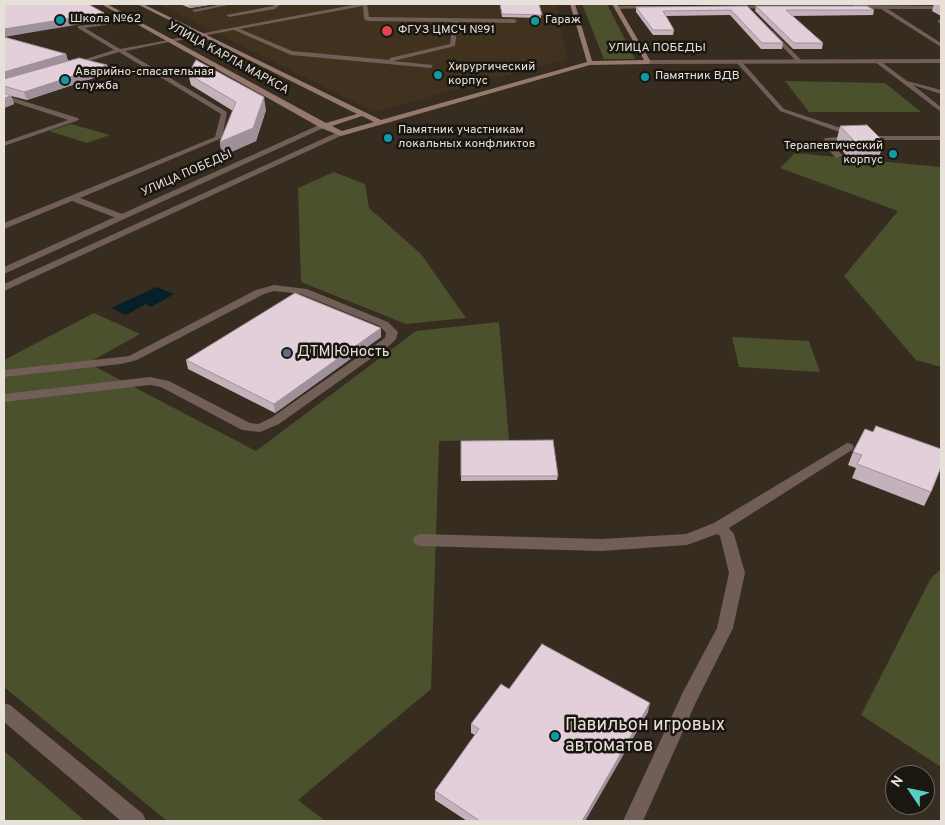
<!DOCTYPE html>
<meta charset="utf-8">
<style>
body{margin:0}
#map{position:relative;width:945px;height:825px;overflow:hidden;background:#362c20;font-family:Overpass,sans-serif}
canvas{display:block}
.frame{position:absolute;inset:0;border:5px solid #e7e1d9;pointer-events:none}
.north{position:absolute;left:885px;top:765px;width:50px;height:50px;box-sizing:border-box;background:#1a1610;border:1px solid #6c6760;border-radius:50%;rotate:304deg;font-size:14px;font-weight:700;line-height:20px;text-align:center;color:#e7e1d9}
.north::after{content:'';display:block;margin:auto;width:18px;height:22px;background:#56cec4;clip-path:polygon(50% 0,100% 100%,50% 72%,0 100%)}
</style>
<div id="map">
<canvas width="945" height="825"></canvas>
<div class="frame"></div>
<div class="north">N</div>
</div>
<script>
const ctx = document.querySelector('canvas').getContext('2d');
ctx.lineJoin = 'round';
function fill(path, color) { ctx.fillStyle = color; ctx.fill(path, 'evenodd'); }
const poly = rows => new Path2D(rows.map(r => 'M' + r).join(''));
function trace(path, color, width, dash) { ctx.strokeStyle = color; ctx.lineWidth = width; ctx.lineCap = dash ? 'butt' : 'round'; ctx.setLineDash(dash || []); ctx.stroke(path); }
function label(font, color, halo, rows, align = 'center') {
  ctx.font = font + ' Overpass,sans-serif'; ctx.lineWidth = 5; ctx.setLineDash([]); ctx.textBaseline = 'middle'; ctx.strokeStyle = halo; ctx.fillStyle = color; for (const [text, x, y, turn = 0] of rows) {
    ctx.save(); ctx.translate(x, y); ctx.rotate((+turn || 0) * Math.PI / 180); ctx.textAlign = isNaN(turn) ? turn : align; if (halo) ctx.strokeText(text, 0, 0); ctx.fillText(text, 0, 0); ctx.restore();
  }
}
const built = poly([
 [158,4,556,4,567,59,374,112]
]);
const green = poly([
 [582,4,607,4,635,59,604,59],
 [785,81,885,83,921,112,809,112],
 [71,124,110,135,87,143,49,131],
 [795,153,941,167,941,367,916,360,844,276,898,211,780,168],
 [334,172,365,184,369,208,421,254,466,318,406,324,301,282,298,188],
 [94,313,140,334,88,363,256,451,416,331,499,322,509,440,439,441,431,689,298,800,325,821,167,821,4,687,4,360],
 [732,337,809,341,820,372,739,367],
 [941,569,941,767,861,715,931,578],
 [4,751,85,821,4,821]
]);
const water = poly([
 [157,287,174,294,151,307,146,304,126,315,111,308]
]);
const service = poly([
 [223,4,233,4,195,12,192,10,223,4],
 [275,4,281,4,275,9,229,17,226,15,273,6,275,4],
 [358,4,367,4,369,17,514,19,517,21,514,23,458,22,455,46,393,61,433,65,431,68,291,55,234,30,202,36,199,34,358,4],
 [363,6,364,19,367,21,453,22,450,44,390,58,390,60,292,51,240,29,363,6],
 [134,18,132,21,85,28,120,49,174,39,174,41,125,51,227,112,222,138,80,198,125,215,125,219,119,219,72,201,4,229,4,223,215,137,221,114,119,52,73,66,70,64,114,50,78,28,78,26,134,18],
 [938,20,941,20,941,24,938,22,938,20],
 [769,31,773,31,802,61,802,63,798,63,769,33,769,31],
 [875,60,879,60,907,81,941,90,941,94,913,85,941,107,941,112,875,62,875,60],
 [737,61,741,61,784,109,865,136,941,136,941,140,864,140,855,138,852,140,830,142,843,156,836,158,822,143,825,138,851,136,780,111,737,63,737,61],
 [4,95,78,118,79,120,4,146,4,142,68,120,4,99,4,95],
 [274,285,307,289,388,322,398,332,396,339,390,345,279,424,260,432,242,430,161,387,150,385,4,402,4,394,150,377,169,381,250,423,258,424,271,418,385,338,386,333,380,326,301,294,274,291,264,294,137,360,121,364,4,377,4,370,129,356,256,290,274,285],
 [847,443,852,444,854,447,852,450,729,528,734,534,745,573,733,628,696,702,643,821,623,821,683,692,717,628,729,573,720,536,717,534,687,545,601,551,420,546,415,544,413,540,415,536,420,534,601,539,686,534,714,523,847,443],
 [4,703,10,705,143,814,146,821,121,821,4,722,4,703]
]);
const minor = poly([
 [854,5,941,6,941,9,888,9,941,43,941,47,881,9,852,8,854,5],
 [617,6,651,6,654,8,615,9,617,6],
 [731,6,771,6,774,8,729,9,731,6],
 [202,32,204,35,172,42,169,40,202,32]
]);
const tertiary = poly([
 [941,59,941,63,648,64,645,62,648,60,941,59],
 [321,124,328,126,4,274,4,267,321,124],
 [338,132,345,134,4,291,4,284,338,132]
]);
const secondary = poly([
 [101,4,107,4,326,123,357,114,137,4,143,4,381,120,587,62,570,4,575,4,592,61,644,60,612,4,617,4,651,62,648,64,590,65,341,136,321,128,101,4],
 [362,116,374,122,342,131,332,126,362,116]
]);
const wall = poly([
 [180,4,215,4,190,8],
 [500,4,539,4,541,18,502,17],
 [912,4,941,4,941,16,932,11,934,4],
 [747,6,783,43,782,49,761,49,730,15,666,16,674,30,673,35,653,35,636,12,636,7],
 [756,6,874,10,873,15,792,16,823,43,822,49,793,49,755,11],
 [4,37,66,54,68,61,107,65,109,73,27,100,11,96,14,104,4,108],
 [188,74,266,110,256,141,222,156,220,142,233,111,191,85],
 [840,126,884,142,878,160,850,160,836,143],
 [381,337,275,413,188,369,186,360],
 [865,429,931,492,924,506,852,478,856,468,848,465,853,452],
 [461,441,558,476,557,480,461,481],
 [509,689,648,712,585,821,467,821,435,800,435,791,475,735,471,733,471,724]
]);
const shadedWall = poly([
 [189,4,215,4,190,8],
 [104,13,105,20,4,37,4,29],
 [66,54,68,62,4,81,4,72],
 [107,65,109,73,27,100,24,92],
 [11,96,14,104,4,108,4,98],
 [264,97,266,110,256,141,222,156,220,142],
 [381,328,381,337,275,413,274,404],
 [650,703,648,712,585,821,582,821]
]);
const building = poly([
 [4,4,88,4,104,13,4,29,4,4],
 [500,4,539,4,542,15,502,14,500,4],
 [747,6,783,43,762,43,731,10,663,11,674,30,653,30,636,7,747,6],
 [756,6,867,6,874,10,786,10,823,43,794,43,756,6],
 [4,37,66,54,4,72,4,37],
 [79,58,107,65,24,92,4,86,4,79,79,58],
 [196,60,264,97,253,128,220,142,236,102,188,74,196,60],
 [4,93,11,96,4,98,4,93],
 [867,125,884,142,855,142,840,126,867,125],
 [295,293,381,328,274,404,186,360,295,293],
 [876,426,941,449,941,467,931,492,857,464,862,455,853,452,865,429,873,432,876,426],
 [553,440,558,476,461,476,461,441,553,440],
 [542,644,650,703,582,821,480,821,435,791,479,729,471,724,501,684,509,689,542,644]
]);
const markers = [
 [60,20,5,"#0f9aa8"],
 [535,21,5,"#0f9aa8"],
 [387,31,6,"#e0444e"],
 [438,75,5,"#0f9aa8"],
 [645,77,5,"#0f9aa8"],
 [65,80,5,"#0f9aa8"],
 [388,138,5,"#0f9aa8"],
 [893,154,5,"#0f9aa8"],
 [287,353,5,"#5c6f8a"],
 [555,736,5,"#0f9aa8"]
];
const farPoinames = [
 ["Школа №62",70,20],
 ["Гараж",545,21],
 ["ФГУЗ ЦМСЧ №91",398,31],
 ["Хирургический",448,68],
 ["корпус",448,82],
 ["Аварийно-спасательная",75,73],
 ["служба",75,87],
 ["Памятник ВДВ",655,77],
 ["Памятник участникам",398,131],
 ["локальных конфликтов",398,145],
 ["Терапевтический",883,147,"right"],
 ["корпус",883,161,"right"]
];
const farStreetnames = [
 ["УЛИЦА ПОБЕДЫ",657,49],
 ["УЛИЦА КАРЛА МАРКСА",228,59,29],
 ["УЛИЦА ПОБЕДЫ",187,174,-24]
];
const poiNames = [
 ["ДТМ Юность",297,353]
];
const nearPoinames = [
 ["Павильон игровых",565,726],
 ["автоматов",565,747]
];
fill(built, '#40321f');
fill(green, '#4b512c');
fill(water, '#062029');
fill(service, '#715e57');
fill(minor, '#715e57');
fill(tertiary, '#715e57');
fill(secondary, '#96796d');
fill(wall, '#c3b2bb');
fill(shadedWall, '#9f9199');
fill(building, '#e3cfda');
trace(building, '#9f9199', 1);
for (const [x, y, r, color] of markers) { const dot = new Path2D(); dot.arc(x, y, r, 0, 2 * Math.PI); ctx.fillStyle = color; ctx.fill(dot); trace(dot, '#1a1610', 2); }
label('12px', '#e7e1d9', '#1a1610', farPoinames, 'left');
label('12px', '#e7e1d9', '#1a1610', farStreetnames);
label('15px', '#e7e1d9', '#1a1610', poiNames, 'left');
label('18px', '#e7e1d9', '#1a1610', nearPoinames, 'left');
</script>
